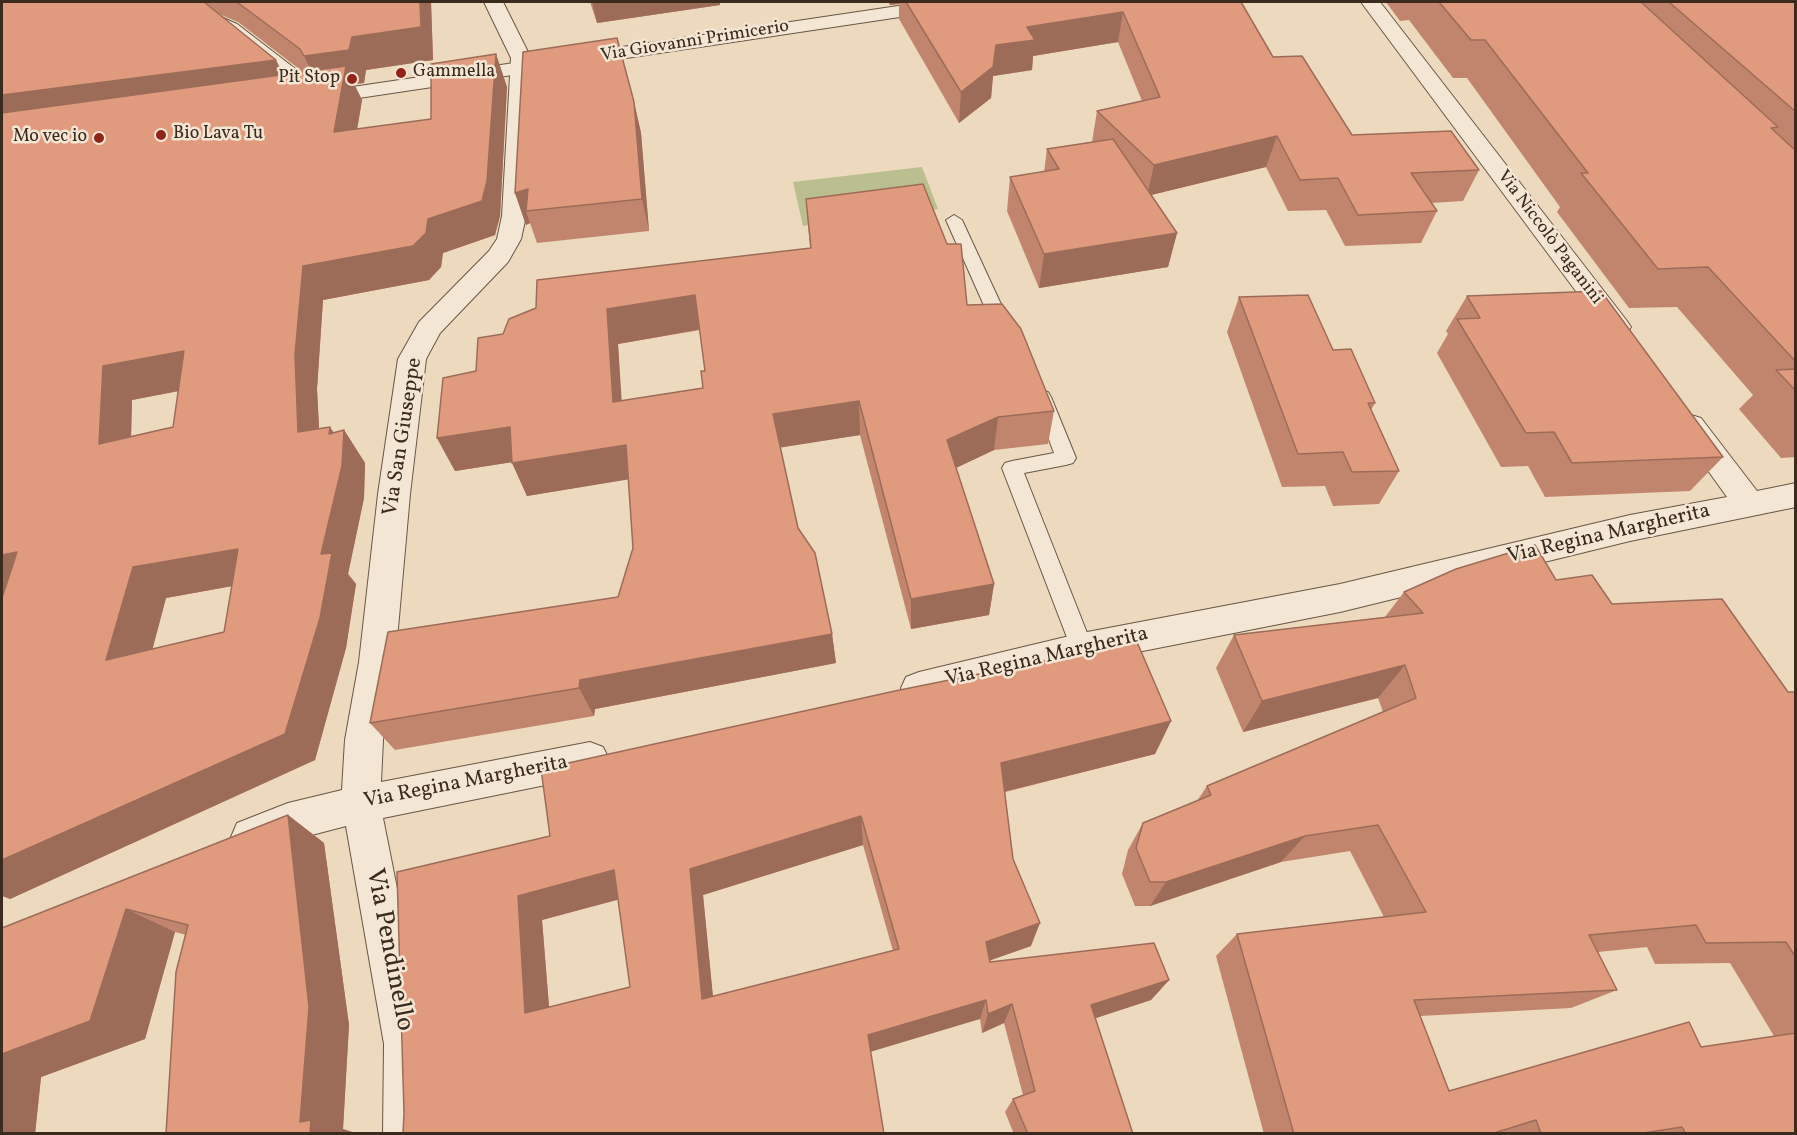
<!DOCTYPE html>
<meta charset="utf-8">
<style>
body{margin:0}
#map{position:relative;width:1797px;height:1135px;overflow:hidden;background:#edd9bd;font-family:Vollkorn,serif}
canvas{display:block}
.frame{position:absolute;inset:0;border:3px solid #3b2b1f;pointer-events:none}
</style>
<div id="map">
<canvas width="1797" height="1135"></canvas>
<div class="frame"></div>
</div>
<script>
const ctx = document.querySelector('canvas').getContext('2d');
ctx.lineJoin = 'round';
function fill(path, color) { ctx.fillStyle = color; ctx.fill(path, 'evenodd'); }
const poly = rows => new Path2D(rows.map(r => 'M' + r).join(''));
function trace(path, color, width, dash) { ctx.strokeStyle = color; ctx.lineWidth = width; ctx.lineCap = dash ? 'butt' : 'round'; ctx.setLineDash(dash || []); ctx.stroke(path); }
function label(font, color, halo, rows, align = 'center') {
  ctx.font = font + ' Vollkorn,serif'; ctx.lineWidth = 5; ctx.setLineDash([]); ctx.textBaseline = 'middle'; ctx.strokeStyle = halo; ctx.fillStyle = color; for (const [text, x, y, turn = 0] of rows) {
    ctx.save(); ctx.translate(x, y); ctx.rotate((+turn || 0) * Math.PI / 180); ctx.textAlign = isNaN(turn) ? turn : align; if (halo) ctx.strokeText(text, 0, 0); ctx.fillText(text, 0, 0); ctx.restore();
  }
}
const green = poly([
 [922,167,938,209,803,226,793,182]
]);
const service = poly([
 [954,215,962,220,1012,328,1009,332,997,332,994,328,946,220,954,215],
 [1042,391,1048,392,1051,397,1076,458,1073,463,1066,465,1024,473,1093,648,1090,655,1082,658,1074,655,1071,648,1002,468,1005,463,1012,461,1054,453,1033,397,1036,392,1042,391]
]);
const minor = poly([
 [162,2,187,2,237,24,315,84,318,89,315,100,312,105,304,106,296,105,293,100,296,91,223,32,165,6,162,2],
 [484,2,503,2,531,58,526,216,521,239,508,262,440,333,426,359,410,494,395,662,383,740,381,782,590,742,603,747,609,759,603,771,590,776,383,818,428,1044,429,1134,383,1134,384,1044,346,826,289,841,251,856,237,851,231,837,237,823,288,803,342,790,345,740,359,662,378,494,398,359,419,322,489,251,497,239,502,216,511,58,484,2],
 [1361,2,1380,2,1627,321,1631,327,1627,333,1617,336,1607,333,1361,2],
 [1691,415,1701,418,1757,491,1796,483,1796,507,1630,541,1340,612,1082,663,919,704,906,699,901,688,906,677,919,672,1082,633,1340,584,1630,515,1727,497,1676,426,1681,418,1691,415]
]);
const tertiary = poly([
 [925,2,970,2,967,6,960,8,312,105,304,104,301,99,304,94,312,93,925,2]
]);
const wall = poly([
 [2,2,431,2,433,60,366,70,364,83,354,84,362,100,357,129,431,119,496,54,507,87,500,216,495,235,443,253,441,267,429,280,323,300,317,389,319,428,334,433,344,430,365,463,364,498,348,574,356,584,346,648,315,760,10,899,3,594,2,594],
 [219,14,238,22,303,72,283,75],
 [178,391,173,427,131,436,132,400],
 [232,586,224,632,152,649,166,598],
 [590,2,720,2,720,5,597,23],
 [888,2,1241,2,1273,57,1352,135,1479,170,1463,201,1431,203,1437,211,1421,243,1345,246,1326,210,1288,211,1266,167,1151,195,1177,233,1168,267,1039,288,1007,211,1010,177,1044,172,1047,149,1092,142,1097,111,1142,101,1118,42,1033,56,1032,70,993,76,991,98,959,123,899,19,899,4,890,5],
 [1386,2,1796,2,1796,457,1781,458,1739,409,1753,395,1677,307,1629,308,1557,212,1560,207,1467,78,1453,78,1409,20,1400,21],
 [634,102,641,133,649,231,537,243,530,223,526,225,515,193],
 [806,199,967,305,1054,411,1048,444,994,450,956,468,994,584,989,615,911,629,860,435,780,447,798,528,832,634,836,663,595,709,594,716,395,750,370,723,618,597,633,548,628,479,527,496,512,462,455,471,437,438,476,371,503,334,810,248],
 [700,330,705,371,703,388,621,401,618,344],
 [1467,296,1723,457,1690,491,1545,497,1528,466,1501,467,1437,353,1448,334,1446,331],
 [1239,297,1333,350,1375,403,1371,410,1399,471,1379,504,1333,506,1325,486,1282,487,1227,332],
 [1556,580,1612,604,1788,692,1796,692,1796,1134,1494,1134,1493,1133,1491,1134,1264,1134,1216,956,1237,934,1384,917,1350,851,1281,862,1150,906,1135,906,1122,874,1128,850,1143,823,1197,801,1207,786,1383,712,1378,698,1243,732,1216,668,1234,635,1385,617,1404,592],
 [1647,947,1655,964,1730,963,1774,1036,1701,1047,1449,1091,1420,1016,1571,1008,1617,990,1598,952],
 [1171,721,1155,754,1005,792,1013,859,1031,946,990,960,990,962,1169,980,1151,1000,1095,1018,1133,1134,1014,1134,1005,1112,1013,1099,1023,1095,1004,1023,982,1033,980,1019,404,1113,397,872],
 [863,845,893,951,713,997,703,895],
 [618,899,630,987,549,1007,542,920],
 [288,815,324,843,349,1025,343,1129,352,1132,352,1134,166,1134,186,935,175,932,145,1039,41,1077,35,1134,2,1134,2,928]
]);
const shadedWall = poly([
 [420,2,431,2,433,60,366,70,364,83,354,84,362,100,351,166,334,132,320,89,304,56,352,37],
 [592,2,720,2,720,5,597,23],
 [890,2,899,2,899,4,890,5],
 [1123,12,1118,42,1033,56,1032,70,993,76,991,98,959,123,961,92,996,45,1027,27],
 [496,54,507,87,500,216,495,235,443,253,441,267,429,280,323,300,317,389,321,465,298,432,295,355,303,266,428,219],
 [276,60,293,93,2,134,2,95],
 [634,102,641,133,649,231,642,199],
 [1277,136,1266,167,1147,196,1154,165],
 [528,189,526,211,530,223,526,225,515,193],
 [1177,233,1168,267,1039,288,1044,254],
 [695,295,702,329,618,344,624,436,613,402,607,309],
 [184,351,210,385,132,400,130,477,99,444,103,366],
 [859,401,860,435,778,448,773,414],
 [998,417,994,450,945,473,947,440],
 [330,427,343,446,344,430,365,463,364,498,348,574,356,584,346,648,315,760,10,899,2,896,2,860,321,554],
 [510,427,526,460,455,471,437,438],
 [626,445,637,478,527,496,512,463],
 [238,549,266,580,166,598,142,689,106,660,133,567],
 [17,552,55,583,2,594,2,555],
 [994,584,989,615,911,629,911,599],
 [832,634,836,663,595,709,594,716,579,688,580,680],
 [1405,665,1378,698,1243,732,1262,701],
 [1171,721,1155,754,995,794,1001,763],
 [288,815,324,843,349,1025,343,1129,352,1132,352,1134,310,1134,300,1122],
 [861,816,863,845,703,895,715,1018,702,999,690,869],
 [1305,836,1281,862,1150,906,1166,882],
 [614,870,632,896,542,920,551,1031,525,1013,518,896],
 [126,909,175,932,145,1039,41,1077,35,1134,2,1134,2,1054],
 [1040,923,1031,946,980,964,986,942],
 [1169,980,1151,1000,1078,1024,1091,1005],
 [986,1000,980,1019,870,1052,868,1035],
 [1012,1004,1004,1023,982,1033,988,1014]
]);
const building = poly([
 [2,2,204,2,276,60,2,95,2,2],
 [237,2,420,2,421,27,352,37,349,50,304,56,300,49,237,2],
 [906,2,1241,2,1273,57,1302,56,1352,135,1451,131,1479,170,1411,173,1437,211,1358,215,1338,178,1300,180,1277,136,1154,165,1097,111,1160,97,1123,12,1027,27,1035,40,996,45,993,67,961,92,906,2],
 [1439,2,1641,2,1778,127,1771,128,1796,151,1796,362,1708,267,1658,269,1581,173,1588,173,1485,40,1471,40,1439,2],
 [1669,2,1796,2,1796,112,1669,2],
 [617,38,634,102,642,199,526,211,528,189,515,193,523,52,617,38],
 [496,54,487,181,482,201,428,219,426,233,413,246,303,266,295,355,298,432,330,427,329,434,344,430,342,466,321,554,332,553,320,618,285,734,2,860,2,598,17,552,2,555,2,113,346,66,334,132,431,119,431,64,496,54],
 [184,351,173,427,99,444,103,366,184,351],
 [238,549,224,632,106,660,133,567,238,549],
 [1113,139,1177,233,1044,254,1010,177,1059,169,1047,149,1113,139],
 [923,184,947,244,961,244,967,305,1002,304,1021,329,1054,411,998,417,947,440,994,584,911,599,859,401,773,414,798,528,815,553,832,634,580,680,579,688,370,723,388,632,618,597,633,548,626,445,512,463,510,427,437,438,443,378,476,371,478,338,503,334,509,319,536,308,537,280,811,248,806,199,923,184],
 [695,295,705,371,701,371,703,388,613,402,607,309,695,295],
 [1601,291,1723,457,1572,463,1554,432,1526,433,1457,319,1480,318,1467,296,1601,291],
 [1308,295,1333,350,1351,349,1375,403,1368,403,1399,471,1352,472,1343,452,1298,454,1239,297,1308,295],
 [1796,369,1796,391,1776,370,1796,369],
 [1535,545,1556,580,1592,575,1612,604,1722,599,1788,692,1796,692,1796,958,1786,942,1706,943,1696,925,1589,935,1617,990,1414,1000,1449,1091,1689,1022,1701,1047,1796,1033,1796,1134,1686,1134,1682,1127,1637,1134,1541,1134,1536,1120,1491,1134,1294,1134,1237,934,1426,912,1378,825,1305,836,1166,882,1150,882,1136,848,1143,823,1211,795,1207,786,1416,698,1405,665,1262,701,1234,635,1423,613,1404,592,1456,569,1535,545],
 [1137,642,1171,721,1001,763,1013,859,1040,923,986,942,990,962,1154,943,1169,980,1091,1005,1133,1134,1028,1134,1013,1099,1035,1091,1012,1004,988,1014,986,1000,868,1035,884,1134,403,1134,404,1113,397,872,550,836,541,769,895,691,1137,642],
 [861,816,899,949,702,999,690,869,861,816],
 [614,870,630,987,525,1013,518,896,614,870],
 [288,815,309,1007,300,1122,311,1120,310,1134,166,1134,176,972,188,925,126,909,90,1021,2,1054,2,928,288,815]
]);
const markers = [
 [401,73,6,"#8f2418"],
 [352,79,6,"#8f2418"],
 [161,135,6,"#8f2418"],
 [99,138,6,"#8f2418"]
];
const farStreetnames = [
 ["Via Giovanni Primicerio",695,42,-9],
 ["Via Niccolò Paganini",1549,238,53]
];
const farPoinames = [
 ["Gammella",413,73],
 ["Pit Stop",340,79,"right"],
 ["Bio Lava Tu",173,135],
 ["Mo vec io",87,138,"right"]
];
const streetNames = [
 ["Via San Giuseppe",404,437,-81],
 ["Via Regina Margherita",1609,535,-13],
 ["Via Regina Margherita",1047,658,-13],
 ["Via Regina Margherita",466,783,-11]
];
const nearStreetnames = [
 ["Via Pendinello",388,950,79]
];
fill(green, '#bbbe8f');
trace(service, '#685646', 2);
trace(minor, '#685646', 2);
trace(tertiary, '#685646', 2);
fill(service, '#f3e6d4');
fill(minor, '#f3e6d4');
fill(tertiary, '#f3e6d4');
fill(wall, '#c1856d');
fill(shadedWall, '#9d6c59');
fill(building, '#e09b7f');
trace(building, '#9d6c59', 1.5);
for (const [x, y, r, color] of markers) { const dot = new Path2D(); dot.arc(x, y, r, 0, 2 * Math.PI); ctx.fillStyle = color; ctx.fill(dot); trace(dot, '#f3e6d4', 2); }
label('18px', '#3b2b1f', '#f3e6d4', farStreetnames);
label('18px', '#3b2b1f', '#f3e6d4', farPoinames, 'left');
label('21px', '#3b2b1f', '#f3e6d4', streetNames);
label('26px', '#3b2b1f', '#f3e6d4', nearStreetnames);
</script>
